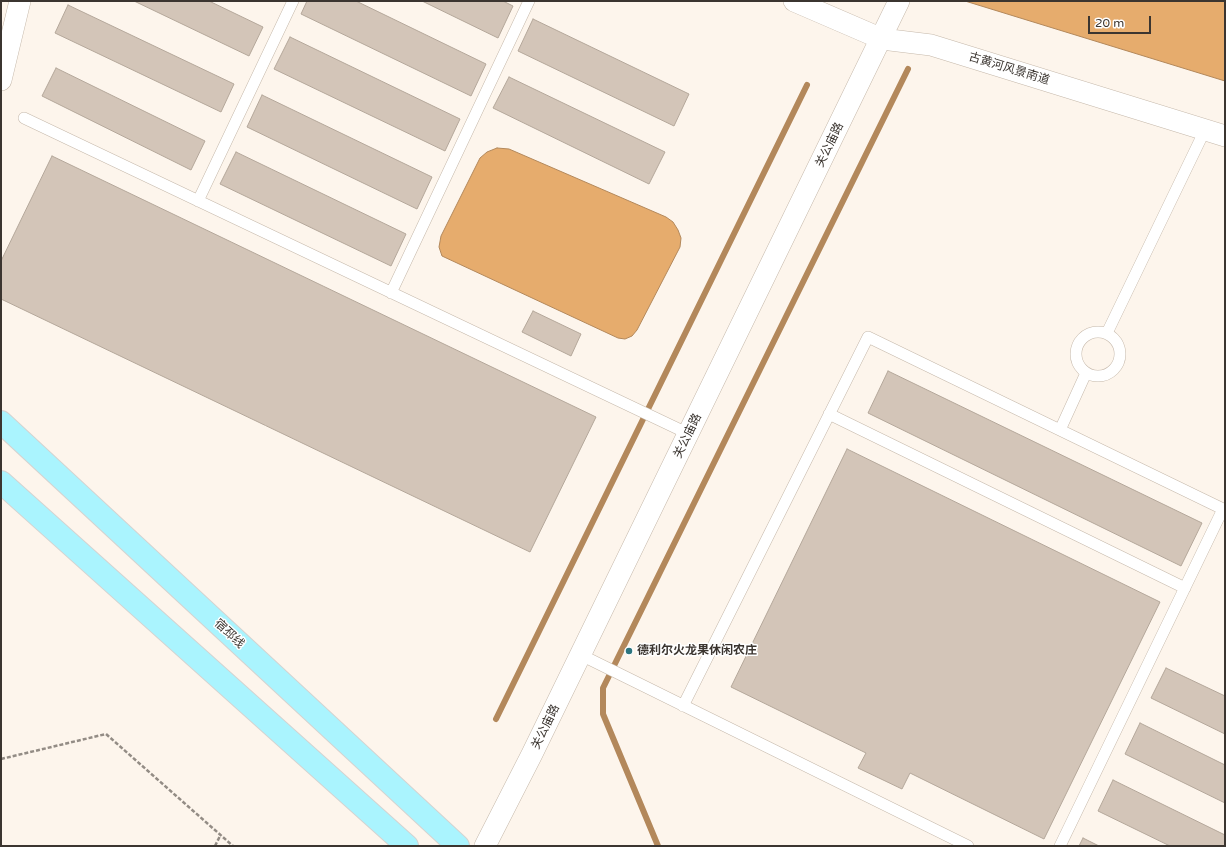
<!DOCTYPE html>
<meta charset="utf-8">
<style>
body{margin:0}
#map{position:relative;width:1226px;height:847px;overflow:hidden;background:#fdf5ec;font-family:"Varela Round",sans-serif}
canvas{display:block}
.frame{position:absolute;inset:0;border:2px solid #3b3530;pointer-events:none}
.scale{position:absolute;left:1088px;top:16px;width:63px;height:18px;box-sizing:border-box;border:2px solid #3b3530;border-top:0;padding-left:5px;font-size:12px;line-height:14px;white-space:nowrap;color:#3b3530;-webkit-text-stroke:3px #fff;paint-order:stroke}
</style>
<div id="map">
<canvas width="1226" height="847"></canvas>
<div class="frame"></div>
<div class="scale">20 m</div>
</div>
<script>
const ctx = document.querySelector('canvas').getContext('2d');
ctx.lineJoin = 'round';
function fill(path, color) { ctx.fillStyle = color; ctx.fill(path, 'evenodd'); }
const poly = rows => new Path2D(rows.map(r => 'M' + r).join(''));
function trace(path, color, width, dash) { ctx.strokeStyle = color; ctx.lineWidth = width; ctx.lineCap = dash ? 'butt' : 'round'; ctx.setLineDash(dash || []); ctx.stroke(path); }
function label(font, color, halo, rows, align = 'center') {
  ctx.font = font + ' "Varela Round","Noto Sans SC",sans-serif'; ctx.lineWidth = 3; ctx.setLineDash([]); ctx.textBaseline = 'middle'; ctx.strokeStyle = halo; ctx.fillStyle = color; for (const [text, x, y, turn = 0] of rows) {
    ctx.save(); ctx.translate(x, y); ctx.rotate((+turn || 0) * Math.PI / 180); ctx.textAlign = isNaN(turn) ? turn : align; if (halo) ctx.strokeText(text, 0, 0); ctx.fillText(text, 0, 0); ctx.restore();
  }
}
const water = poly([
 [965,1,1225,1,1225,81,965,1],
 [497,148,509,149,666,217,673,222,678,230,681,238,680,247,637,330,632,336,625,339,618,338,442,256,439,247,441,236,480,158,487,152,497,148]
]);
const stream = poly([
 [496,719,807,85],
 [658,846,603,714,603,688,908,69]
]);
const building = poly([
 [134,1,209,1,263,27,249,56,134,1],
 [307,1,356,1,486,64,471,96,301,14,307,1],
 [422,1,503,1,513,6,498,38,422,1],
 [68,5,234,84,221,112,55,33,68,5],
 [533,19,689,94,674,126,518,51,533,19],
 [290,37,460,119,445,151,274,69,290,37],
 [56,68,205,141,191,170,42,96,56,68],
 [509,77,665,152,649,184,493,108,509,77],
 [262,95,432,177,417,209,247,127,262,95],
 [236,152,406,234,391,266,220,184,236,152],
 [52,156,596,417,530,552,1,299,1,261,52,156],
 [533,311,581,334,571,356,522,332,533,311],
 [888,371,1202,523,1181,566,868,413,888,371],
 [847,449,1160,602,1044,839,910,773,902,789,858,768,866,753,731,687,847,449],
 [1166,668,1225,696,1225,734,1151,698,1166,668],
 [1140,723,1225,765,1225,803,1125,754,1140,723],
 [1113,780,1225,835,1225,846,1170,846,1098,811,1113,780],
 [1083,838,1099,846,1079,846,1083,838]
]);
const path = poly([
 [1,759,106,734,233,846],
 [215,846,220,836]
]);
const service = poly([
 [24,118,689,434],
 [198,201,293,1],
 [391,293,529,1],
 '1076 354a22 22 0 1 1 44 0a22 22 0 1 1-44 0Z',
 [1107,333,1205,130],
 [829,414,1185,588],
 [1060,430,1086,373],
 [581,655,968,846],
 [683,706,868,337,1223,509,1060,846]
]);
const minor = poly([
 [794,1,882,39,931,45,1225,136],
 [1,80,20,1],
 [485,846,532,754,899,1]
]);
const primary = poly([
 [1,422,458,846],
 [1,482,407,846]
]);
const markers = [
 [629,651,4,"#2d757f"]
];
const streetNames = [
 ["古黄河风景南道",1009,69,17],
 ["关公庙路",830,145,-64],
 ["关公庙路",688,436,-64],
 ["宿邳线",229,634,43],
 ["关公庙路",546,727,-64]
];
const poiNames = [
 ["德利尔火龙果休闲农庄",637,651]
];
fill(water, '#e6ac6d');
trace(water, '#b3885b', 1);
trace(stream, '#b3885b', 6);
fill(building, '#d3c5b8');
trace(building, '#b4a79a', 1);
trace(service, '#c5b8aa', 12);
trace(minor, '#c5b8aa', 22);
trace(primary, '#d4d3d1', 24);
trace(path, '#938c85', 2.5, [4, 2]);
trace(service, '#fff', 11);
trace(minor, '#fff', 21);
trace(primary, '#aaf4fe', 22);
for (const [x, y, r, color] of markers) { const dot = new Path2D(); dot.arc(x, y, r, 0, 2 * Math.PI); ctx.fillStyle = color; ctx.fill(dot); trace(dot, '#fff', 1.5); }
label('12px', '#3b3530', '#fff', streetNames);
label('bold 12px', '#3b3530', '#fff', poiNames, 'left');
</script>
